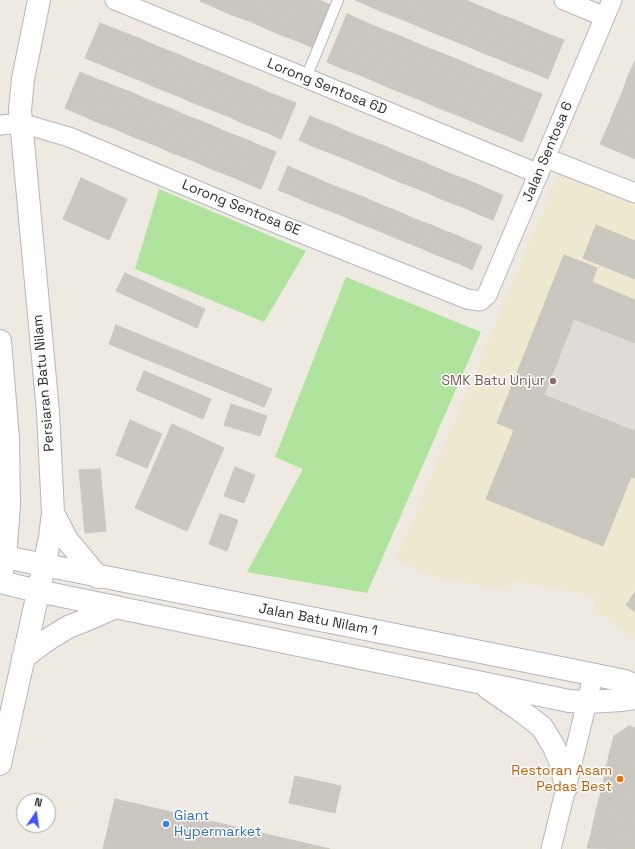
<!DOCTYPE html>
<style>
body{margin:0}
#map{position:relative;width:635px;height:849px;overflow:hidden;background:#efeae1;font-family:"Space Grotesk",sans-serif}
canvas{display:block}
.north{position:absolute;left:16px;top:793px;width:40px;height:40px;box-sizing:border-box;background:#fff;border:1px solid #ababab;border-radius:50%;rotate:13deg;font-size:11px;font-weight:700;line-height:16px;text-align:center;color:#2e2e2e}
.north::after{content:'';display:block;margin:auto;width:14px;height:18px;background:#4455f8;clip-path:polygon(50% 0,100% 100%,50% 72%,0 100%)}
</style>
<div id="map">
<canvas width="635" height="849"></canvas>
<div class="north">N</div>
</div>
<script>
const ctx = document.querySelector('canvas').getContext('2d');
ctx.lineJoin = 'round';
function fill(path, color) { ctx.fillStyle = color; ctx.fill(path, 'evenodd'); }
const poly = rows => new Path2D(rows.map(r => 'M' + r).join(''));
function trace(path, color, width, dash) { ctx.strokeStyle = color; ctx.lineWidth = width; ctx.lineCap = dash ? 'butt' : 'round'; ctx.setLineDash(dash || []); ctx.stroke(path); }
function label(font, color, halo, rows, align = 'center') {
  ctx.font = font + ' "Space Grotesk",sans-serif'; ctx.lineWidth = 3; ctx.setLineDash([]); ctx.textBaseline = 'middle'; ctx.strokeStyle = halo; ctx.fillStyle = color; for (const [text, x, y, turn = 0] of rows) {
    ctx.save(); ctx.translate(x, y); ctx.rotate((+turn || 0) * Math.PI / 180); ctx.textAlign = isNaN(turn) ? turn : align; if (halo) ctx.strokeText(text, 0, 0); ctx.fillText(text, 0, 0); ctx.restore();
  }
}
const education = poly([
 [559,172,635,203,635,640,609,619,594,612,595,597,512,580,509,591,429,576,396,559]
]);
const green = poly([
 [159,189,306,251,264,322,135,269],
 [346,277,481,332,367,593,247,572,303,469,275,457]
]);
const plaza = poly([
 [574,319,635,343,635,428,634,431,544,395]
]);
const building = poly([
 [201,0,220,0,216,8,200,1,201,0],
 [220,0,239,0,232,15,216,8,220,0],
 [239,0,258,0,249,21,232,15,239,0],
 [258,0,276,0,265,28,249,21,258,0],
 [276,0,295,0,281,35,265,28,276,0],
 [295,0,314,0,297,41,281,35,295,0],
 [314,0,319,0,331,5,314,48,297,41,314,0],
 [355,0,371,0,369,6,355,0],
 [371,0,390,0,385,13,369,6,371,0],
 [390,0,409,0,401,19,385,13,390,0],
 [409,0,428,0,418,26,401,19,409,0],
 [428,0,447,0,434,33,418,26,428,0],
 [447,0,466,0,450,39,434,33,447,0],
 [466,0,482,7,467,46,450,39,466,0],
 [482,7,499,14,483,53,467,46,482,7],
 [347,14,363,21,343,69,327,62,347,14],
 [499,14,515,20,499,59,483,53,499,14],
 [515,20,531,27,515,66,499,59,515,20],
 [363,21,379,28,360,75,343,69,363,21],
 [100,23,115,29,100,64,85,58,100,23],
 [531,27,548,34,532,72,515,66,531,27],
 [379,28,395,34,376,82,360,75,379,28],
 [115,29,128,34,114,70,100,64,115,29],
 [128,34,141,39,126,75,114,70,128,34],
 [395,34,412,41,392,89,376,82,395,34],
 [548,34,564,40,548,79,532,72,548,34],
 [141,39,154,45,139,80,126,75,141,39],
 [412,41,428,48,408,95,392,89,412,41],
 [154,45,167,50,152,86,139,80,154,45],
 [428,48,444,54,425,102,408,95,428,48],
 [167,50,180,55,165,91,152,86,167,50],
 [444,54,461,61,441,109,425,102,444,54],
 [180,55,193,61,178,96,165,91,180,55],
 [193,61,206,66,191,102,178,96,193,61],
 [461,61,477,68,457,115,441,109,461,61],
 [635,61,635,79,628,76,635,61],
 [206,66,218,71,204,107,191,102,206,66],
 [477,68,493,74,474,122,457,115,477,68],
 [218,71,232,77,217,112,204,107,218,71],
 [80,72,94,78,79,114,65,108,80,72],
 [493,74,509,81,490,129,474,122,493,74],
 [628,76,635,79,635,98,622,93,628,76],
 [232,77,244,82,230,117,217,112,232,77],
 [94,78,107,83,92,120,79,114,94,78],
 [509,81,526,88,506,135,490,129,509,81],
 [244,82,257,87,242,123,230,117,244,82],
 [107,83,120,88,105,125,92,120,107,83],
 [257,87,270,93,255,128,242,123,257,87],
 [120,88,133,93,118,130,105,125,120,88],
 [526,88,542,94,522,142,506,135,526,88],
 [133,93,146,99,131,136,118,130,133,93],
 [270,93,283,98,268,133,255,128,270,93],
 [622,93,635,98,635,117,615,109,622,93],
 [283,98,296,103,281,139,268,133,283,98],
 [146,99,159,104,144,141,131,136,146,99],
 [159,104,172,109,157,146,144,141,159,104],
 [172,109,185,115,170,152,157,146,172,109],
 [615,109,635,117,635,137,608,126,615,109],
 [185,115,198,120,183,157,170,152,185,115],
 [310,116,322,121,312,146,299,140,310,116],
 [198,120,211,125,196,162,183,157,198,120],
 [322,121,335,126,325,151,312,146,322,121],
 [211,125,224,131,209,168,196,162,211,125],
 [335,126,348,132,338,156,325,151,335,126],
 [608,126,635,137,635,159,600,144,608,126],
 [224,131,237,136,222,173,209,168,224,131],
 [348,132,361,137,351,161,338,156,348,132],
 [237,136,250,141,235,178,222,173,237,136],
 [361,137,374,142,364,167,351,161,361,137],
 [250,141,263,147,248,184,235,178,250,141],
 [374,142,387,147,377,172,364,167,374,142],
 [263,147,276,152,261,189,248,184,263,147],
 [387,147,400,153,390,178,377,172,387,147],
 [400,153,413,158,402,183,390,178,400,153],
 [413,158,426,163,416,188,402,183,413,158],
 [426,163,439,169,428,193,416,188,426,163],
 [288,166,301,172,291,195,278,190,288,166],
 [439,169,451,174,441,199,428,193,439,169],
 [301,172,314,177,304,201,291,195,301,172],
 [451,174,465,179,454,204,441,199,451,174],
 [314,177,327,183,317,206,304,201,314,177],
 [81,178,127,199,109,240,63,219,81,178],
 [465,179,477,184,467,209,454,204,465,179],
 [327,183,340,188,330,211,317,206,327,183],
 [477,184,490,190,480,215,467,209,477,184],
 [340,188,353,193,343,216,330,211,340,188],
 [490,190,503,195,493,220,480,215,490,190],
 [353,193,366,198,356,222,343,216,353,193],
 [366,198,379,204,369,227,356,222,366,198],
 [379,204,392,209,382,232,369,227,379,204],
 [392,209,404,214,395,238,382,232,392,209],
 [404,214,417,220,408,243,395,238,404,214],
 [417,220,431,225,421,248,408,243,417,220],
 [431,225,443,230,434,254,421,248,431,225],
 [596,225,635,241,635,279,583,258,596,225],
 [443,230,456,235,447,259,434,254,443,230],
 [456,235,469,241,460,264,447,259,456,235],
 [469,241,482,246,472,270,460,264,469,241],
 [564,255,597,268,592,282,635,300,635,343,574,319,544,395,634,431,635,428,635,478,631,477,603,546,486,499,514,430,497,423,564,255],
 [125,273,205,309,197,328,116,291,125,273],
 [116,325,272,389,264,407,109,344,116,325],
 [144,371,211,399,203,419,136,390,144,371],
 [231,404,267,416,260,436,224,425,231,404],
 [130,420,162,434,147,468,116,455,130,420],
 [172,424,224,448,187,531,135,508,172,424],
 [235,467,255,475,244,503,224,496,235,467],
 [100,469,106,531,85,533,79,470,100,469],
 [220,514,238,520,227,551,209,544,220,514],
 [635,592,635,612,626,605,635,592],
 [629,726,635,728,635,761,609,755,614,736,629,726],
 [609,755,635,761,635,781,605,774,609,755],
 [605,774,635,781,635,800,601,792,605,774],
 [295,776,341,786,335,813,289,803,295,776],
 [601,792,635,800,635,820,596,811,601,792],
 [115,799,330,849,103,849,115,799],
 [596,811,635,820,635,840,592,830,596,811],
 [592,830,635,840,635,849,587,848,592,830]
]);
const service = poly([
 [306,78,338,0]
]);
const minor = poly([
 [115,0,306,78,539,174],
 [564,0,605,17],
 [0,125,21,123,69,137,253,214,467,299,480,301,487,295,612,0],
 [546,158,635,193],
 [551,849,587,702,593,675]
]);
const secondary = poly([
 [0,341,8,439,9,506,5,557,2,571],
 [53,513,67,540,98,577],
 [0,556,576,671,625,681,635,686],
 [0,582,38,591,569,701,587,702,622,700,635,698],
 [23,658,44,642,68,627,86,620,116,607],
 [488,688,517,708,542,727,554,747,561,764,566,788],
 [0,764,44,566,50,537,53,513,48,412,20,110,23,79,39,0]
]);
const markers = [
 [553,381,4,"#8d6e63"],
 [620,779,4,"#e8710a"],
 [166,824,4,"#3f7fe0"]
];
const streetNames = [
 ["Lorong Sentosa 6D",327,87,22],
 ["Jalan Sentosa 6",548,152,-67],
 ["Lorong Sentosa 6E",241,208,22],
 ["Persiaran Batu Nilam",44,383,-95],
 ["Jalan Batu Nilam 1",318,620,11]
];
const educationNames = [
 ["SMK Batu Unjur",545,381]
];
const foodNames = [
 ["Restoran Asam",612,771],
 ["Pedas Best",612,787]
];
const shopNames = [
 ["Giant",174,816],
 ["Hypermarket",174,832]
];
fill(education, '#efe8d1');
fill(green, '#b0e49e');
fill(plaza, '#dfdcd8');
fill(building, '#cac7c0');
trace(building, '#cac6ba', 1);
trace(service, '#b4b5c0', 12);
trace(minor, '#b4b5c0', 21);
trace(secondary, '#b4b5c0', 24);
trace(service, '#fff', 10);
trace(minor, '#fff', 19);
trace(secondary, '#fff', 22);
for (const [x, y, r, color] of markers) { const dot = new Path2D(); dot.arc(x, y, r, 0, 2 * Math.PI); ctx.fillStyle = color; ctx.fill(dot); trace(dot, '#fff', 1.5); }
label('14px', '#2e2e2e', '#fff', streetNames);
label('14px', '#785e54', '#fff', educationNames, 'right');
label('14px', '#c56008', '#fff', foodNames, 'right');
label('14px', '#366cbe', '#fff', shopNames, 'left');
</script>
